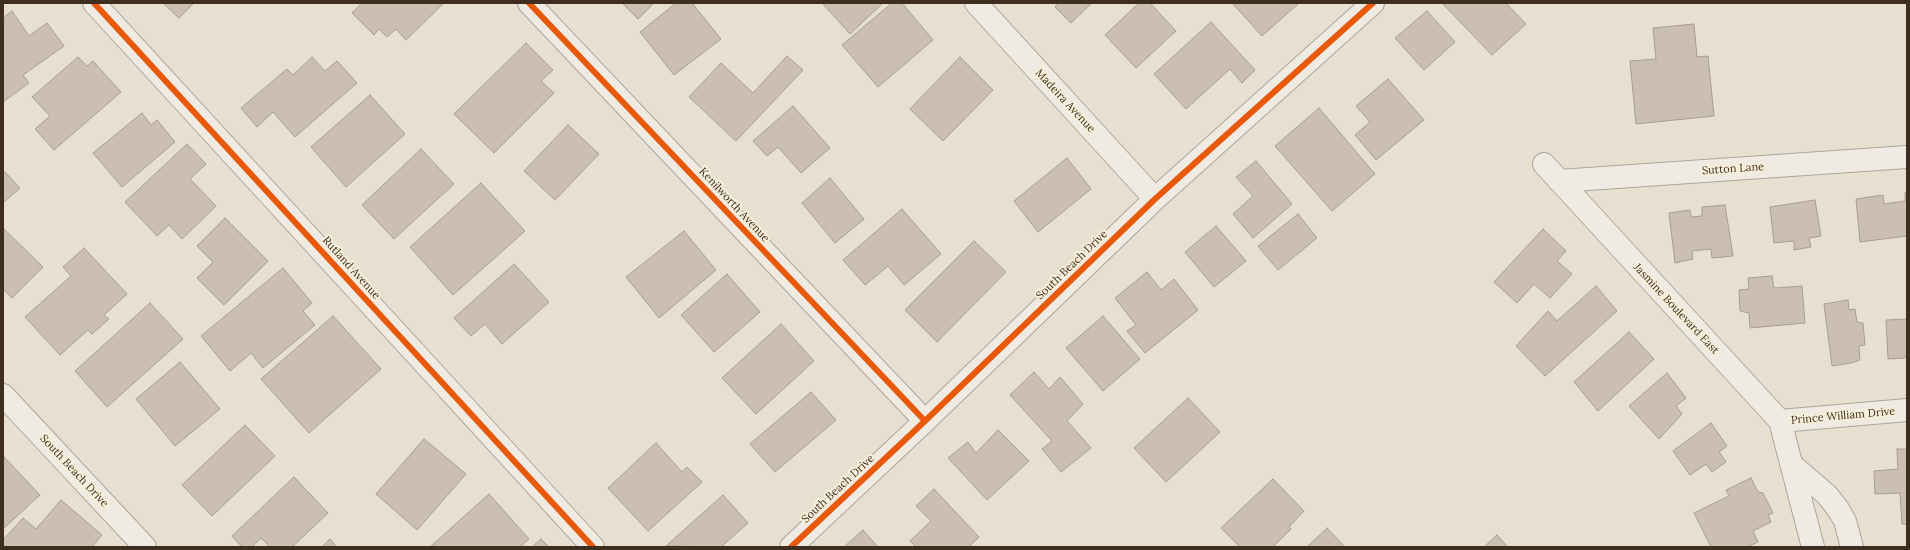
<!DOCTYPE html>
<style>
body{margin:0}
#map{position:relative;width:1910px;height:550px;overflow:hidden;background:#e7e0d1;font-family:Lora,serif}
canvas{display:block}
.frame{position:absolute;inset:0;border:4px solid #3d2e20;pointer-events:none}
</style>
<div id="map">
<canvas width="1910" height="550"></canvas>
<div class="frame"></div>
</div>
<script>
const ctx = document.querySelector('canvas').getContext('2d');
ctx.lineJoin = 'round';
function fill(path, color) { ctx.fillStyle = color; ctx.fill(path, 'evenodd'); }
const poly = rows => new Path2D(rows.map(r => 'M' + r).join(''));
function trace(path, color, width, dash) { ctx.strokeStyle = color; ctx.lineWidth = width; ctx.lineCap = dash ? 'butt' : 'round'; ctx.setLineDash(dash || []); ctx.stroke(path); }
function label(font, color, halo, rows, align = 'center') {
  ctx.font = font + ' Lora,serif'; ctx.lineWidth = 4; ctx.setLineDash([]); ctx.textBaseline = 'middle'; ctx.strokeStyle = halo; ctx.fillStyle = color; for (const [text, x, y, turn = 0] of rows) {
    ctx.save(); ctx.translate(x, y); ctx.rotate((+turn || 0) * Math.PI / 180); ctx.textAlign = isNaN(turn) ? turn : align; if (halo) ctx.strokeText(text, 0, 0); ctx.fillText(text, 0, 0); ctx.restore();
  }
}
const building = poly([
 [163,3,194,3,179,18,163,3],
 [362,3,444,3,406,40,396,29,387,37,379,29,374,35,352,13,362,3],
 [624,3,654,3,638,19,623,4,624,3],
 [676,3,692,3,721,39,674,75,640,32,676,3],
 [822,3,883,3,850,34,822,3],
 [892,3,902,3,933,40,878,87,842,45,892,3],
 [1058,3,1092,3,1071,23,1055,7,1058,3],
 [1139,3,1150,3,1176,31,1136,68,1105,35,1139,3],
 [1232,3,1299,3,1262,36,1232,3],
 [1442,3,1506,3,1526,24,1492,55,1442,3],
 [12,11,29,36,47,23,64,46,23,75,29,83,3,102,3,18,12,11],
 [1427,11,1455,42,1424,70,1395,38,1427,11],
 [1211,22,1255,70,1242,83,1230,69,1186,109,1154,74,1211,22],
 [1694,24,1697,57,1708,56,1714,116,1636,124,1630,61,1656,59,1653,28,1694,24],
 [526,43,553,70,541,81,554,93,494,153,454,114,526,43],
 [787,56,803,70,736,141,689,97,721,63,753,93,787,56],
 [78,57,87,66,93,61,121,92,54,150,35,129,50,116,32,97,78,57],
 [312,57,325,71,337,61,357,83,295,137,273,112,257,127,241,108,287,69,293,75,312,57],
 [960,57,993,90,943,141,910,109,960,57],
 [1388,79,1424,120,1376,160,1355,135,1370,122,1356,106,1388,79],
 [370,95,405,134,346,187,311,147,370,95],
 [793,106,830,148,801,173,778,147,767,156,753,141,793,106],
 [1319,108,1375,174,1332,211,1275,146,1319,108],
 [142,113,151,125,157,120,175,142,122,187,93,153,142,113],
 [568,125,599,154,555,200,524,171,568,125],
 [187,144,206,164,190,179,216,206,182,239,169,225,157,236,125,202,187,144],
 [421,149,454,184,394,239,362,205,421,149],
 [1067,158,1091,189,1038,232,1014,201,1067,158],
 [1256,161,1292,204,1253,238,1233,214,1253,196,1236,177,1256,161],
 [5,172,20,188,3,203,3,173,5,172],
 [830,178,864,219,835,243,802,203,830,178],
 [481,183,525,231,453,295,410,247,481,183],
 [1907,192,1907,236,1860,242,1856,199,1883,195,1884,204,1905,201,1905,193,1907,192],
 [1815,200,1821,236,1809,238,1811,247,1794,250,1794,241,1774,243,1770,207,1815,200],
 [1725,205,1733,256,1712,258,1711,249,1692,251,1693,259,1675,263,1669,213,1690,210,1691,217,1702,216,1702,207,1725,205],
 [902,209,941,254,904,285,888,266,865,285,843,260,902,209],
 [1298,214,1317,238,1278,270,1258,246,1298,214],
 [225,218,268,261,224,305,197,278,213,262,197,246,225,218],
 [1216,226,1246,261,1214,287,1185,252,1216,226],
 [4,229,43,267,12,298,3,289,3,231,4,229],
 [1543,229,1566,251,1557,261,1572,274,1550,298,1534,284,1517,303,1494,282,1543,229],
 [684,231,716,270,659,318,626,277,684,231],
 [974,241,1006,272,937,342,905,310,974,241],
 [84,248,127,294,104,315,109,319,92,334,88,330,60,355,25,317,71,276,63,267,84,248],
 [514,264,549,302,502,344,485,324,471,336,454,318,514,264],
 [283,268,312,303,303,311,315,325,263,368,251,353,230,371,201,336,283,268],
 [1147,272,1161,290,1174,279,1198,310,1145,353,1127,331,1136,325,1115,298,1147,272],
 [727,274,760,312,714,352,681,315,727,274],
 [1772,276,1774,288,1802,286,1805,323,1750,328,1749,313,1740,311,1739,290,1749,289,1748,278,1772,276],
 [1596,286,1617,311,1545,376,1516,346,1548,311,1557,321,1596,286],
 [1848,300,1849,310,1855,309,1857,322,1863,323,1865,345,1859,346,1860,360,1851,363,1832,366,1824,304,1848,300],
 [150,303,183,339,107,407,75,371,150,303],
 [333,316,381,369,309,433,261,379,333,316],
 [1103,316,1140,359,1103,391,1066,348,1103,316],
 [1907,319,1907,350,1905,358,1888,359,1886,320,1907,319],
 [781,324,814,361,756,414,722,378,781,324],
 [1629,332,1654,359,1598,411,1574,382,1629,332],
 [180,362,220,409,175,446,136,399,180,362],
 [1034,372,1049,389,1060,377,1083,404,1067,421,1091,448,1061,472,1042,449,1052,441,1010,395,1034,372],
 [1667,373,1686,398,1676,406,1682,414,1659,439,1629,406,1667,373],
 [811,392,836,420,775,472,750,444,811,392],
 [1188,398,1220,432,1166,482,1134,448,1188,398],
 [1711,423,1727,446,1719,452,1726,462,1712,472,1706,464,1690,475,1673,451,1711,423],
 [245,425,275,456,212,516,182,485,245,425],
 [998,430,1029,461,987,500,948,458,968,442,976,453,998,430],
 [424,439,466,474,417,530,376,494,424,439],
 [656,443,682,472,687,467,702,482,648,531,608,488,656,443],
 [1897,449,1907,449,1907,524,1902,524,1900,493,1875,494,1874,471,1898,469,1897,449],
 [4,457,40,495,3,529,3,458,4,457],
 [294,477,328,513,292,547,270,547,261,538,252,547,242,547,232,536,294,477],
 [1751,478,1758,492,1763,493,1773,513,1768,515,1771,522,1753,531,1758,542,1747,547,1711,547,1694,513,1729,496,1726,490,1751,478],
 [1273,479,1304,511,1289,527,1291,529,1273,547,1240,547,1221,528,1273,479],
 [934,489,979,537,969,547,916,547,910,541,931,521,916,506,934,489],
 [489,494,529,539,520,547,430,547,489,494],
 [723,495,748,523,721,547,666,546,723,495],
 [61,500,102,535,92,547,3,547,3,540,23,518,36,529,61,500],
 [1327,528,1345,547,1307,547,1327,528],
 [863,530,878,547,844,547,863,530],
 [1497,535,1508,547,1484,547,1497,535],
 [330,539,337,547,322,547,330,539],
 [541,539,549,547,532,547,541,539]
]);
const minor = poly([
 [94,3,593,547],
 [529,3,925,421],
 [976,3,1155,199],
 [1544,164,1780,421,1813,547],
 [1559,181,1907,157],
 [3,395,145,547],
 [1780,421,1907,410],
 [1791,464,1827,495,1838,509,1845,521,1852,547],
 [791,547,925,421,1155,199,1373,3]
]);
const cycleway = poly([
 [94,3,593,547],
 [529,3,925,421],
 [791,547,925,421,1155,199,1373,3]
]);
const streetNames = [
 ["Madeira Avenue",1065,101,47],
 ["Sutton Lane",1733,169,-4],
 ["Kenilworth Avenue",734,205,47],
 ["South Beach Drive",1072,265,-44],
 ["Rutland Avenue",351,268,48],
 ["Jasmine Boulevard East",1676,309,47],
 ["Prince William Drive",1843,416,-5],
 ["South Beach Drive",74,471,47],
 ["South Beach Drive",838,489,-43]
];
fill(building, '#cbbfb2');
trace(building, '#a89c90', 1);
trace(minor, '#ada599', 24);
trace(minor, '#efebe3', 22);
trace(cycleway, '#e8590c', 6);
label('11px', '#3d2e20', '#f7eed8', streetNames);
</script>
